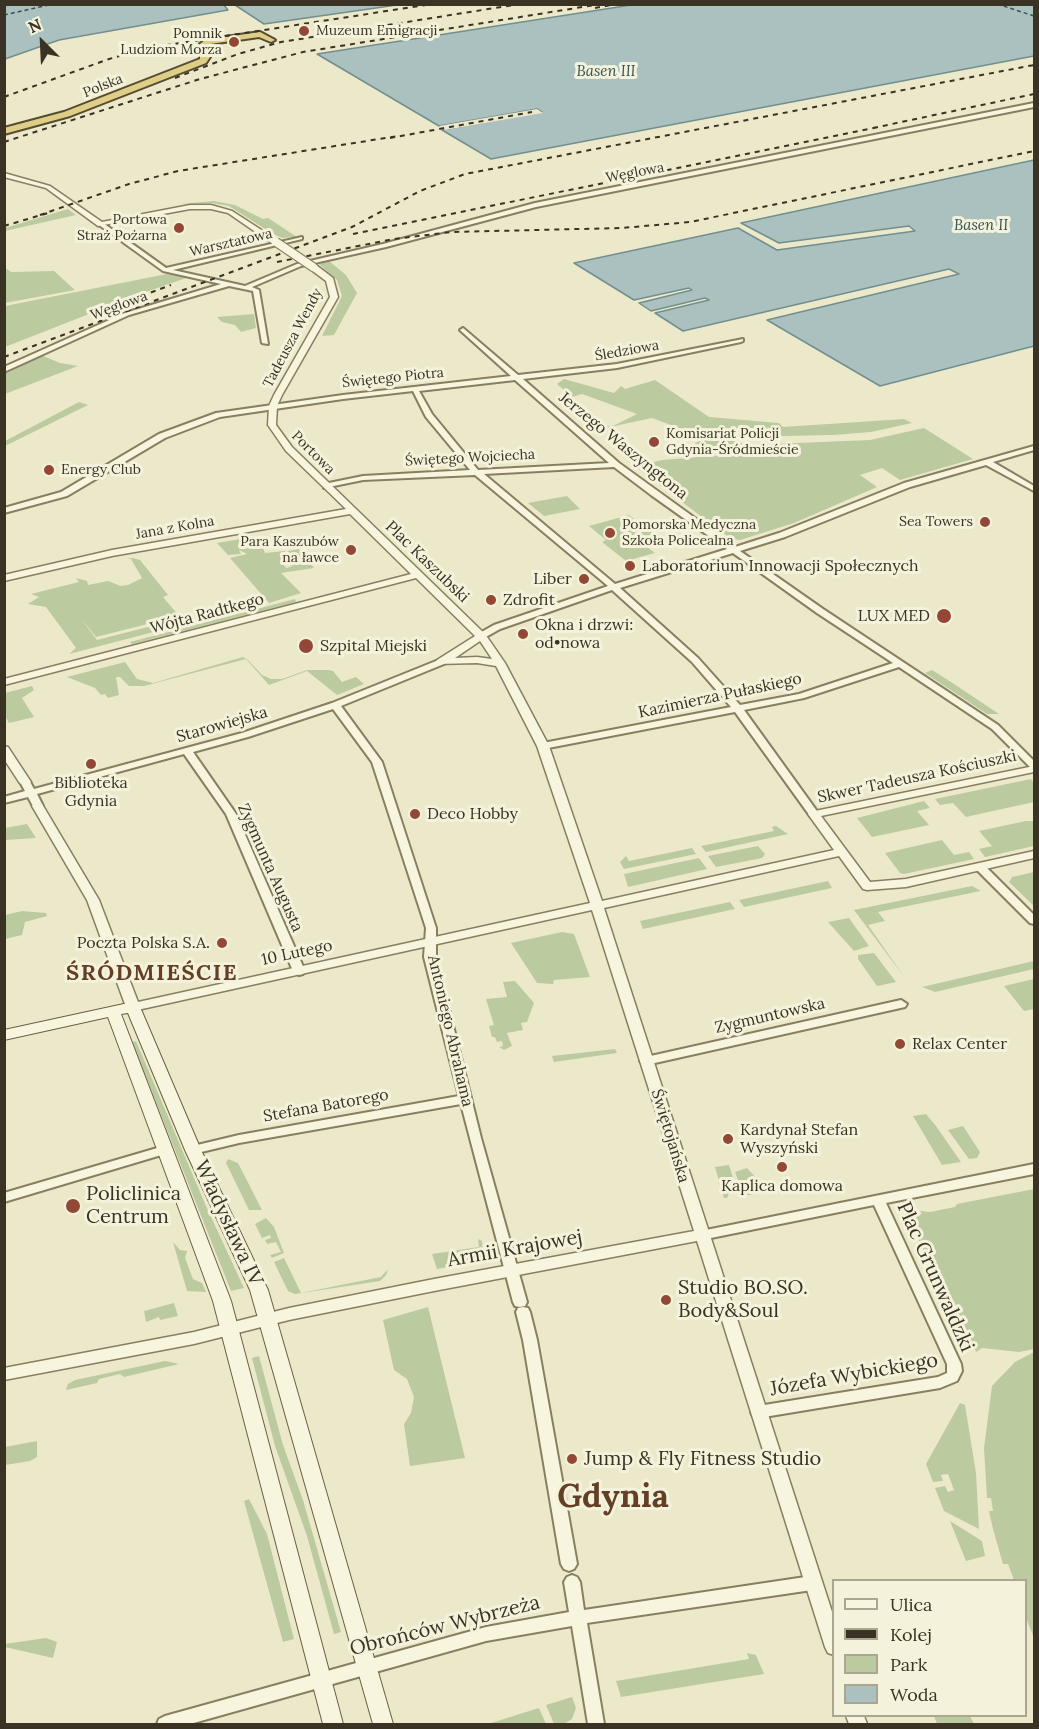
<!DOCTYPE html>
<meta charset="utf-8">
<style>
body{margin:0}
#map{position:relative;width:1039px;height:1729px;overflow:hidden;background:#ece9cb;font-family:Lora,serif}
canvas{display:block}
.frame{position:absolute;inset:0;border:6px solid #3a3323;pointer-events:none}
.legend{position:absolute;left:832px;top:1579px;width:195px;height:138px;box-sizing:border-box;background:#f4f2db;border:2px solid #aaa691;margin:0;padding:8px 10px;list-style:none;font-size:18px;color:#3a3323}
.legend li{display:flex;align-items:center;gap:12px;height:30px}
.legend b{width:30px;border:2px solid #aaa691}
.north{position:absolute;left:12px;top:12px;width:60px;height:60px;-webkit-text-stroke:4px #f4f2db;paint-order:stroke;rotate:336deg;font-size:16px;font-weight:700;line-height:24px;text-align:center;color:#3a3323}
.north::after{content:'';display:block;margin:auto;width:21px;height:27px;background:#3a3323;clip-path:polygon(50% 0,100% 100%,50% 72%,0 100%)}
</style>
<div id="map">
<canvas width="1039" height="1729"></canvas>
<div class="frame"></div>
<ul class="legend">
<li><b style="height:8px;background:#f7f5de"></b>Ulica</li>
<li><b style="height:8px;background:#3a3323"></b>Kolej</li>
<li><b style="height:16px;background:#bccaa0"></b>Park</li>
<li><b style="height:16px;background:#abc1bf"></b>Woda</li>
</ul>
<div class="north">N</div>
</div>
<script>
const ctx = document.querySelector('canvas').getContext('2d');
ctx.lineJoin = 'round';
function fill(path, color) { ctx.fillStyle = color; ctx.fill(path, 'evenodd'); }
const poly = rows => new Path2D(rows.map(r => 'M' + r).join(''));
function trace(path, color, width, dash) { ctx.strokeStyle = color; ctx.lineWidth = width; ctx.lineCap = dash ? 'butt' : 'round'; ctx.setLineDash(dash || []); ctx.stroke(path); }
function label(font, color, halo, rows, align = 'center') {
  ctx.font = font + ' Lora,serif'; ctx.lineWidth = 6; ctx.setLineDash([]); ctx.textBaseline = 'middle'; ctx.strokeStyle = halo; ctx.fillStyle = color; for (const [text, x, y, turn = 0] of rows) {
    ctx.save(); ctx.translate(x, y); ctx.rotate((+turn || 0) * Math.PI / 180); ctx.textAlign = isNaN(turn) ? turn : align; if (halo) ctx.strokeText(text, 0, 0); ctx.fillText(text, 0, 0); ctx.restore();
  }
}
const green = poly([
 [214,201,235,205,263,219,268,218,297,237,282,238,273,234,229,206,212,203,180,204],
 [68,209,76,215,5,231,5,228],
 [329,261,346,275,357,293,334,335,322,336,342,296,337,280,319,264],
 [4,267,11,272,54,271,75,290,5,303],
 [167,274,186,278,140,294,5,347,5,306],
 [254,314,256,328,241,332,235,325,222,322,217,317],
 [41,355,60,363,78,366,5,394,5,374],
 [564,379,614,393,621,386,625,389,655,380,709,417,779,423,783,427,904,419,912,423,871,432,834,435,784,436,718,430,712,435,744,444,725,450,677,454,671,449,694,444,706,438,652,418,591,431,579,420,593,430,615,425,637,414,582,394,572,397,557,384],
 [79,402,88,405,5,446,5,441],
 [924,428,973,459,900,480,882,468,860,475,877,487,794,523,740,540,731,539,636,467,662,460,748,453,772,444,870,440],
 [567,496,580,509,544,516,528,503],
 [629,515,659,538,642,543,655,553,626,561,602,542,606,540,589,526],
 [258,536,265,553,285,551,289,558,283,564,286,568,293,566,287,564,291,559,288,551,299,549,314,568,281,573,301,593,269,603,230,558,247,554,239,550,241,554,228,555,217,543],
 [133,558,140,560,168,595,163,597,179,616,96,637,80,617,97,640,191,616,196,621,69,654,76,648,46,607,28,604,39,597,31,594,79,582,76,578,87,581,88,585,108,581,121,586,128,585,142,578,131,559,126,559],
 [295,599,296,602,132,644,130,642],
 [243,657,248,660,262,675,271,679,282,679,307,670,328,670,333,671,342,682,356,677,364,684,337,695,307,671,269,685,246,659,144,686,129,686,120,677,116,677,119,695,108,698,105,694,101,695,95,688,67,677,125,662,137,679,153,683],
 [932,670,951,682,999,714,987,714,925,673],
 [32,686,34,690,22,698,34,717,9,723,5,716,5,693],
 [1031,779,1034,783,1034,802,984,813,966,817,953,803,940,805,935,799],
 [924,801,930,808,917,811,929,825,872,837,857,818],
 [1026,821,1034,821,1034,846,985,857,979,849,992,846,979,831],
 [27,824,36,838,5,840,5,828],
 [776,826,788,834,706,852,701,846,774,831,772,827],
 [942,840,954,855,969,852,974,859,904,874,900,873,885,853],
 [758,846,765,854,762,858,716,867,708,856],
 [692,848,696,854,624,869,620,862,626,856,629,861],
 [699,858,707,869,628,887,624,874],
 [1034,872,1034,906,1009,882,1012,877],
 [828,881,832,888,744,907,739,900],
 [972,886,981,891,878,912,885,921,868,925,905,978,854,910],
 [730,902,735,909,643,929,640,921],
 [22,911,46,913,47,916,25,922,22,935,5,939,5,915],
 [849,918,869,946,854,951,828,922],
 [562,932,574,934,590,977,554,980,553,984,537,983,511,943],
 [874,953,896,982,877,986,858,959,858,955],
 [1034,961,1034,969,935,992,922,987],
 [1034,979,1034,1009,1024,1011,1004,986],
 [515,981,534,1003,527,1022,521,1023,523,1030,507,1033,512,1046,504,1050,499,1047,503,1046,502,1041,497,1042,495,1037,492,1037,489,1026,494,1025,486,999,507,997,503,982],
 [136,1041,206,1206,244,1288,231,1291,132,1042],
 [615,1049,617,1053,554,1062,552,1056],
 [926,1114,936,1126,961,1162,942,1165,913,1116],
 [963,1126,980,1152,977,1158,969,1159,948,1130],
 [228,1159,238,1163,262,1210,249,1210,226,1163],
 [729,1165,735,1184,733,1184,727,1198,724,1198,715,1167],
 [747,1168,758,1180,751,1195,744,1195,741,1187,744,1186,743,1183,739,1183,735,1172],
 [1034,1189,1034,1349,1019,1352,982,1348,976,1352,974,1347,968,1344,966,1346,907,1214,915,1212,916,1216,922,1214,920,1211,930,1212,955,1207,957,1204],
 [266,1218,274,1227,284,1253,272,1258,270,1255,281,1252,276,1242,267,1244,265,1240,271,1238,270,1235,262,1238,255,1224],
 [478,1239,482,1241,483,1258,481,1252,471,1254,474,1262,437,1269,432,1254,479,1247],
 [173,1242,180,1250,187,1251,185,1258,193,1279,202,1283,206,1292,187,1291],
 [284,1258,301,1293,381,1277,388,1269,386,1275,380,1281,295,1294,288,1291,274,1262],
 [174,1303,178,1316,160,1320,159,1317,146,1322,144,1311],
 [428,1307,465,1458,410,1466,404,1424,411,1413,414,1397,407,1379,394,1370,383,1320],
 [1034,1352,1034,1638,1026,1618,1026,1580,1014,1580,1008,1564,1003,1564,993,1529,989,1511,993,1511,991,1498,987,1498,984,1448,992,1386,1015,1362],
 [259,1356,283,1445,303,1500,341,1632,334,1634,307,1536,275,1446,252,1358],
 [165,1361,179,1364,124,1377,120,1374,99,1379,97,1383,66,1390,68,1384,75,1380],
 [960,1403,965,1405,976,1473,979,1529,944,1511,935,1488,945,1486,948,1492,954,1490,948,1474,941,1475,943,1481,933,1482,926,1464],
 [37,1441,37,1457,30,1461,5,1465,5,1447],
 [249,1499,267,1534,294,1639,283,1642,244,1501],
 [950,1521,982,1541,985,1556,966,1561],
 [46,1638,57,1642,53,1658,5,1647,5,1644],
 [747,1653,756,1655,764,1674,621,1697,616,1681,749,1659],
 [572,1697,576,1708,572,1719,564,1724,554,1724,546,1705],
 [539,1708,546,1724,491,1723],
 [934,1716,970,1716,974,1724,937,1724]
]);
const water = poly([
 [223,4,228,10,59,40,5,59,5,5,223,4],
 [235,5,397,5,264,24,235,5],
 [631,5,1034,5,1034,56,491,159,442,130,542,112,537,109,439,126,317,54,631,5],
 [1034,160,1034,346,880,386,767,320,959,274,949,269,683,331,655,313,709,300,705,298,651,311,639,303,692,290,689,288,634,300,574,263,738,228,777,250,915,231,909,226,779,243,741,223,1034,160]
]);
const pier = poly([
 [537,109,543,113,445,130,439,126]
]);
const ferry = poly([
 [997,4,1034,16],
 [4,15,53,4]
]);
const minor = poly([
 [1034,103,1034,107,536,207,386,247,301,266,252,287,259,290,268,344,262,343,253,291,229,286,129,315,4,372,4,367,125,313,221,284,163,271,99,225,99,223,103,223,166,268,302,237,302,239,173,270,245,286,297,264,383,244,535,203,1034,103],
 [463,328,518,375,617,364,743,339,743,341,741,342,617,368,523,379,619,463,735,547,779,533,904,483,1034,446,1034,450,993,462,1034,486,1034,491,986,465,910,487,785,537,740,551,823,609,998,725,1034,761,1034,769,1031,768,992,729,899,667,804,698,744,710,819,814,814,817,810,816,735,712,543,749,540,748,538,746,543,743,731,707,692,662,612,590,500,629,484,638,478,638,477,636,478,634,494,625,608,586,475,475,363,480,324,488,324,484,363,476,470,470,426,417,413,391,343,399,220,417,165,438,67,496,4,513,4,508,61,492,159,434,216,413,343,395,511,376,461,331,460,330,463,328],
 [515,380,609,463,478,470,432,414,419,391,515,380],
 [614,467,651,495,727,549,615,584,484,474,614,467],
 [733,553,817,613,893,663,799,694,740,705,698,658,620,588,733,553],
 [441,659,444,660,446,662,444,664,341,706,382,762,436,928,436,957,481,1138,527,1302,525,1306,520,1307,515,1306,513,1302,461,1104,239,1143,193,1154,189,1153,187,1150,189,1147,193,1146,239,1135,459,1096,424,957,426,928,372,762,333,709,248,737,193,752,236,814,305,971,303,974,299,975,293,971,226,814,184,754,37,794,43,806,42,808,34,808,28,797,4,803,4,797,25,791,20,782,21,780,29,780,34,789,242,733,332,703,441,659],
 [980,864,984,865,1034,915,1034,924,1030,923,976,869,975,867,976,865,980,864],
 [901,1000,907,1004,905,1007,646,1065,642,1064,640,1061,642,1058,646,1057,901,1000],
 [164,1146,168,1147,170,1150,168,1153,4,1202,4,1193,164,1146],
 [1034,1164,1034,1174,886,1203,961,1364,962,1371,957,1381,940,1388,758,1418,753,1416,751,1412,753,1408,758,1406,938,1377,947,1373,947,1364,874,1205,701,1240,696,1238,695,1235,696,1232,1034,1164],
 [523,1307,528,1308,530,1312,537,1340,577,1564,574,1569,569,1571,564,1569,561,1564,523,1340,516,1312,518,1308,523,1307],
 [572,1575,577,1577,580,1582,584,1610,812,1576,817,1578,820,1583,817,1588,812,1590,587,1623,604,1724,588,1724,572,1626,486,1641,190,1724,157,1724,159,1719,165,1716,486,1627,569,1612,564,1582,567,1577,572,1575]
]);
const tertiary = poly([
 [4,173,50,186,102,222,190,205,211,205,232,211,280,242,273,244,228,213,211,209,190,209,98,226,46,188,4,177,4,173],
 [310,265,316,265,333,278,338,297,282,395,277,406,276,425,292,447,485,634,505,663,549,746,602,901,834,850,808,814,810,812,1034,766,1034,772,821,816,870,882,906,879,1034,851,1034,858,906,887,867,890,863,889,839,856,604,908,834,1618,834,1655,828,1653,825,1647,697,1241,434,1291,289,1320,194,1344,4,1380,4,1368,194,1332,289,1308,434,1279,694,1231,592,910,133,1011,126,1007,87,900,32,806,34,804,42,804,99,900,138,1002,590,903,537,746,496,666,477,663,437,664,436,662,437,660,475,636,416,578,4,685,4,679,411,574,350,514,112,556,4,581,4,575,112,550,346,509,286,451,268,425,269,406,274,395,330,297,326,281,310,269,310,265],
 [480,641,492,659,477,657,455,658,480,641],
 [4,746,8,747,31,782,29,784,21,784,19,782,4,759,4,746],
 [846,1716,864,1716,867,1724,849,1724,846,1716]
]);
const secondary = poly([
 [133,1002,140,1007,201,1150,268,1290,393,1724,373,1724,250,1290,185,1150,128,1013,121,1014,231,1301,343,1724,323,1724,213,1301,108,1017,4,1040,4,1030,133,1002]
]);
const trunk = poly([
 [260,32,275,40,271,42,259,37,210,44,210,57,206,63,70,116,4,134,4,128,64,112,200,59,200,44,205,40,260,32]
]);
const rail = poly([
 [595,8,617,4],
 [175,78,238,54,281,42,520,4],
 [4,97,109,59,148,48,432,4],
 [873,128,1034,94],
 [390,138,532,112],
 [4,142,200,79,303,52,601,4],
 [40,215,129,184,178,171,398,136],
 [4,226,48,213],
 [353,234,879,127],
 [277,262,394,239,451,232,622,228,690,222,1034,151],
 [104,310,171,285],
 [4,357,352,227,420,191,465,174,1034,65]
]);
const tertiaryBridge = poly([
 [276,242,313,267]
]);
const markers = [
 [304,31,6,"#934835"],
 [234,42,6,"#934835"],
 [179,228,6,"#934835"],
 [654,442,6,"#934835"],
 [49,470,6,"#934835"],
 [985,522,6,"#934835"],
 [610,533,6,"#934835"],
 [351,550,6,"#934835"],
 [630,566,6,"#934835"],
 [584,579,6,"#934835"],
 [491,600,6,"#934835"],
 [944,616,8,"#934835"],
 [523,634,6,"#934835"],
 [306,646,8,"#934835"],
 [91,764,6,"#934835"],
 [415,814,6,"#934835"],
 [222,943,6,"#934835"],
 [900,1044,6,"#934835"],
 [728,1139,6,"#934835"],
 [782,1167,6,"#934835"],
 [73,1206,8,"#934835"],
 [666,1300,6,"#934835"],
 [572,1459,6,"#934835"]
];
const farPoinames = [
 ["Muzeum Emigracji",316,31],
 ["Pomnik",222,34,"right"],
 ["Ludziom Morza",222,50,"right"],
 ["Portowa",167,220,"right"],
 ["Straż Pożarna",167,236,"right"],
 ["Komisariat Policji",666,434],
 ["Gdynia-Śródmieście",666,450],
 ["Energy Club",61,470],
 ["Sea Towers",973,522,"right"],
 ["Pomorska Medyczna",622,525],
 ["Szkoła Policealna",622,541],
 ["Para Kaszubów",339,542,"right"],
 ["na ławce",339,558,"right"]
];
const farStreetnames = [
 ["Polska",103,86,-22],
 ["Węglowa",635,173,-11],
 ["Warsztatowa",231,243,-13],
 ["Węglowa",119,306,-20],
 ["Tadeusza Wendy",293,338,-62],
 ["Śledziowa",627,351,-10],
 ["Świętego Piotra",393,378,-6],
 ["Portowa",313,453,45],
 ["Świętego Wojciecha",470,458,-3],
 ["Jana z Kolna",175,528,-10]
];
const farWaternames = [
 ["Basen III",606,72],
 ["Basen II",981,226]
];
const streetNames = [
 ["Jerzego Waszyngtona",623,446,39],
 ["Plac Kaszubski",427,562,44],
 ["Wójta Radtkego",207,614,-15],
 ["Kazimierza Pułaskiego",720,696,-12],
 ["Starowiejska",222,725,-16],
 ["Skwer Tadeusza Kościuszki",917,777,-12],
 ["Zygmunta Augusta",270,868,66],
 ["10 Lutego",297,953,-12],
 ["Zygmuntowska",770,1016,-13],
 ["Antoniego Abrahama",450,1031,77],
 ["Stefana Batorego",326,1106,-10],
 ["Świętojańska",670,1136,73]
];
const poiNames = [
 ["Laboratorium Innowacji Społecznych",642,566],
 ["Liber",572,579,"right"],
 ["Zdrofit",503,600],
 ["LUX MED",930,616,"right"],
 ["Okna i drzwi:",535,625],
 ["od•nowa",535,643],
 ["Szpital Miejski",320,646],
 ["Biblioteka",91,783,"center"],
 ["Gdynia",91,801,"center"],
 ["Deco Hobby",427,814],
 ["Poczta Polska S.A.",210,943,"right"],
 ["Relax Center",912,1044],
 ["Kardynał Stefan",740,1130],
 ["Wyszyński",740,1148],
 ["Kaplica domowa",782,1186,"center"]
];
const nearPoinames = [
 ["Policlinica",86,1194],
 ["Centrum",86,1217],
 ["Studio BO.SO.",678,1288],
 ["Body&Soul",678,1311],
 ["Jump & Fly Fitness Studio",584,1459]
];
const nearStreetnames = [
 ["Władysława IV",228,1223,65],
 ["Armii Krajowej",515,1249,-10],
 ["Plac Grunwaldzki",935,1277,66],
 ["Józefa Wybickiego",854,1375,-10],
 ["Obrońców Wybrzeża",445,1626,-14]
];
const districtNames = [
 ["ŚRÓDMIEŚCIE",152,974]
];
const nearTownnames = [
 ["Gdynia",613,1498]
];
fill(green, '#bccaa0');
fill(water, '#abc1bf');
trace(water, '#728f8e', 1.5);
fill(pier, '#ece9cb');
trace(ferry, '#335358', 1.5, [4, 3]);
trace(minor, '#887e60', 4);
trace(tertiary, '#887e60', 3);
trace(secondary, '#6a5f43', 2);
trace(trunk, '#574b34', 4);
fill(minor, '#f7f5de');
fill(tertiary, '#f7f5de');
fill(secondary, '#f7f5de');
fill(trunk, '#dfcf86');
trace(rail, '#3a3323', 2, [5, 5]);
trace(tertiaryBridge, '#887e60', 10, []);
trace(tertiaryBridge, '#f7f5de', 8);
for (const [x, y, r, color] of markers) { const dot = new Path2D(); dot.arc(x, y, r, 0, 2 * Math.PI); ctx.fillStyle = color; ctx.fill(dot); trace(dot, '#f4f2db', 2); }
label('14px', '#3a3323', '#f4f2db', farPoinames, 'left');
label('14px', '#3a3323', '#f4f2db', farStreetnames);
label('italic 15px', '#335358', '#f4f2db', farWaternames);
label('16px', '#3a3323', '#f4f2db', streetNames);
label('16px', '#3a3323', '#f4f2db', poiNames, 'left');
label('20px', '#3a3323', '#f4f2db', nearPoinames, 'left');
label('20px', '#3a3323', '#f4f2db', nearStreetnames);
ctx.letterSpacing = '1.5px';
label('bold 22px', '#633f25', '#f4f2db', districtNames);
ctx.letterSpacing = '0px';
label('bold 33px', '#633f25', '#f4f2db', nearTownnames);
</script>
